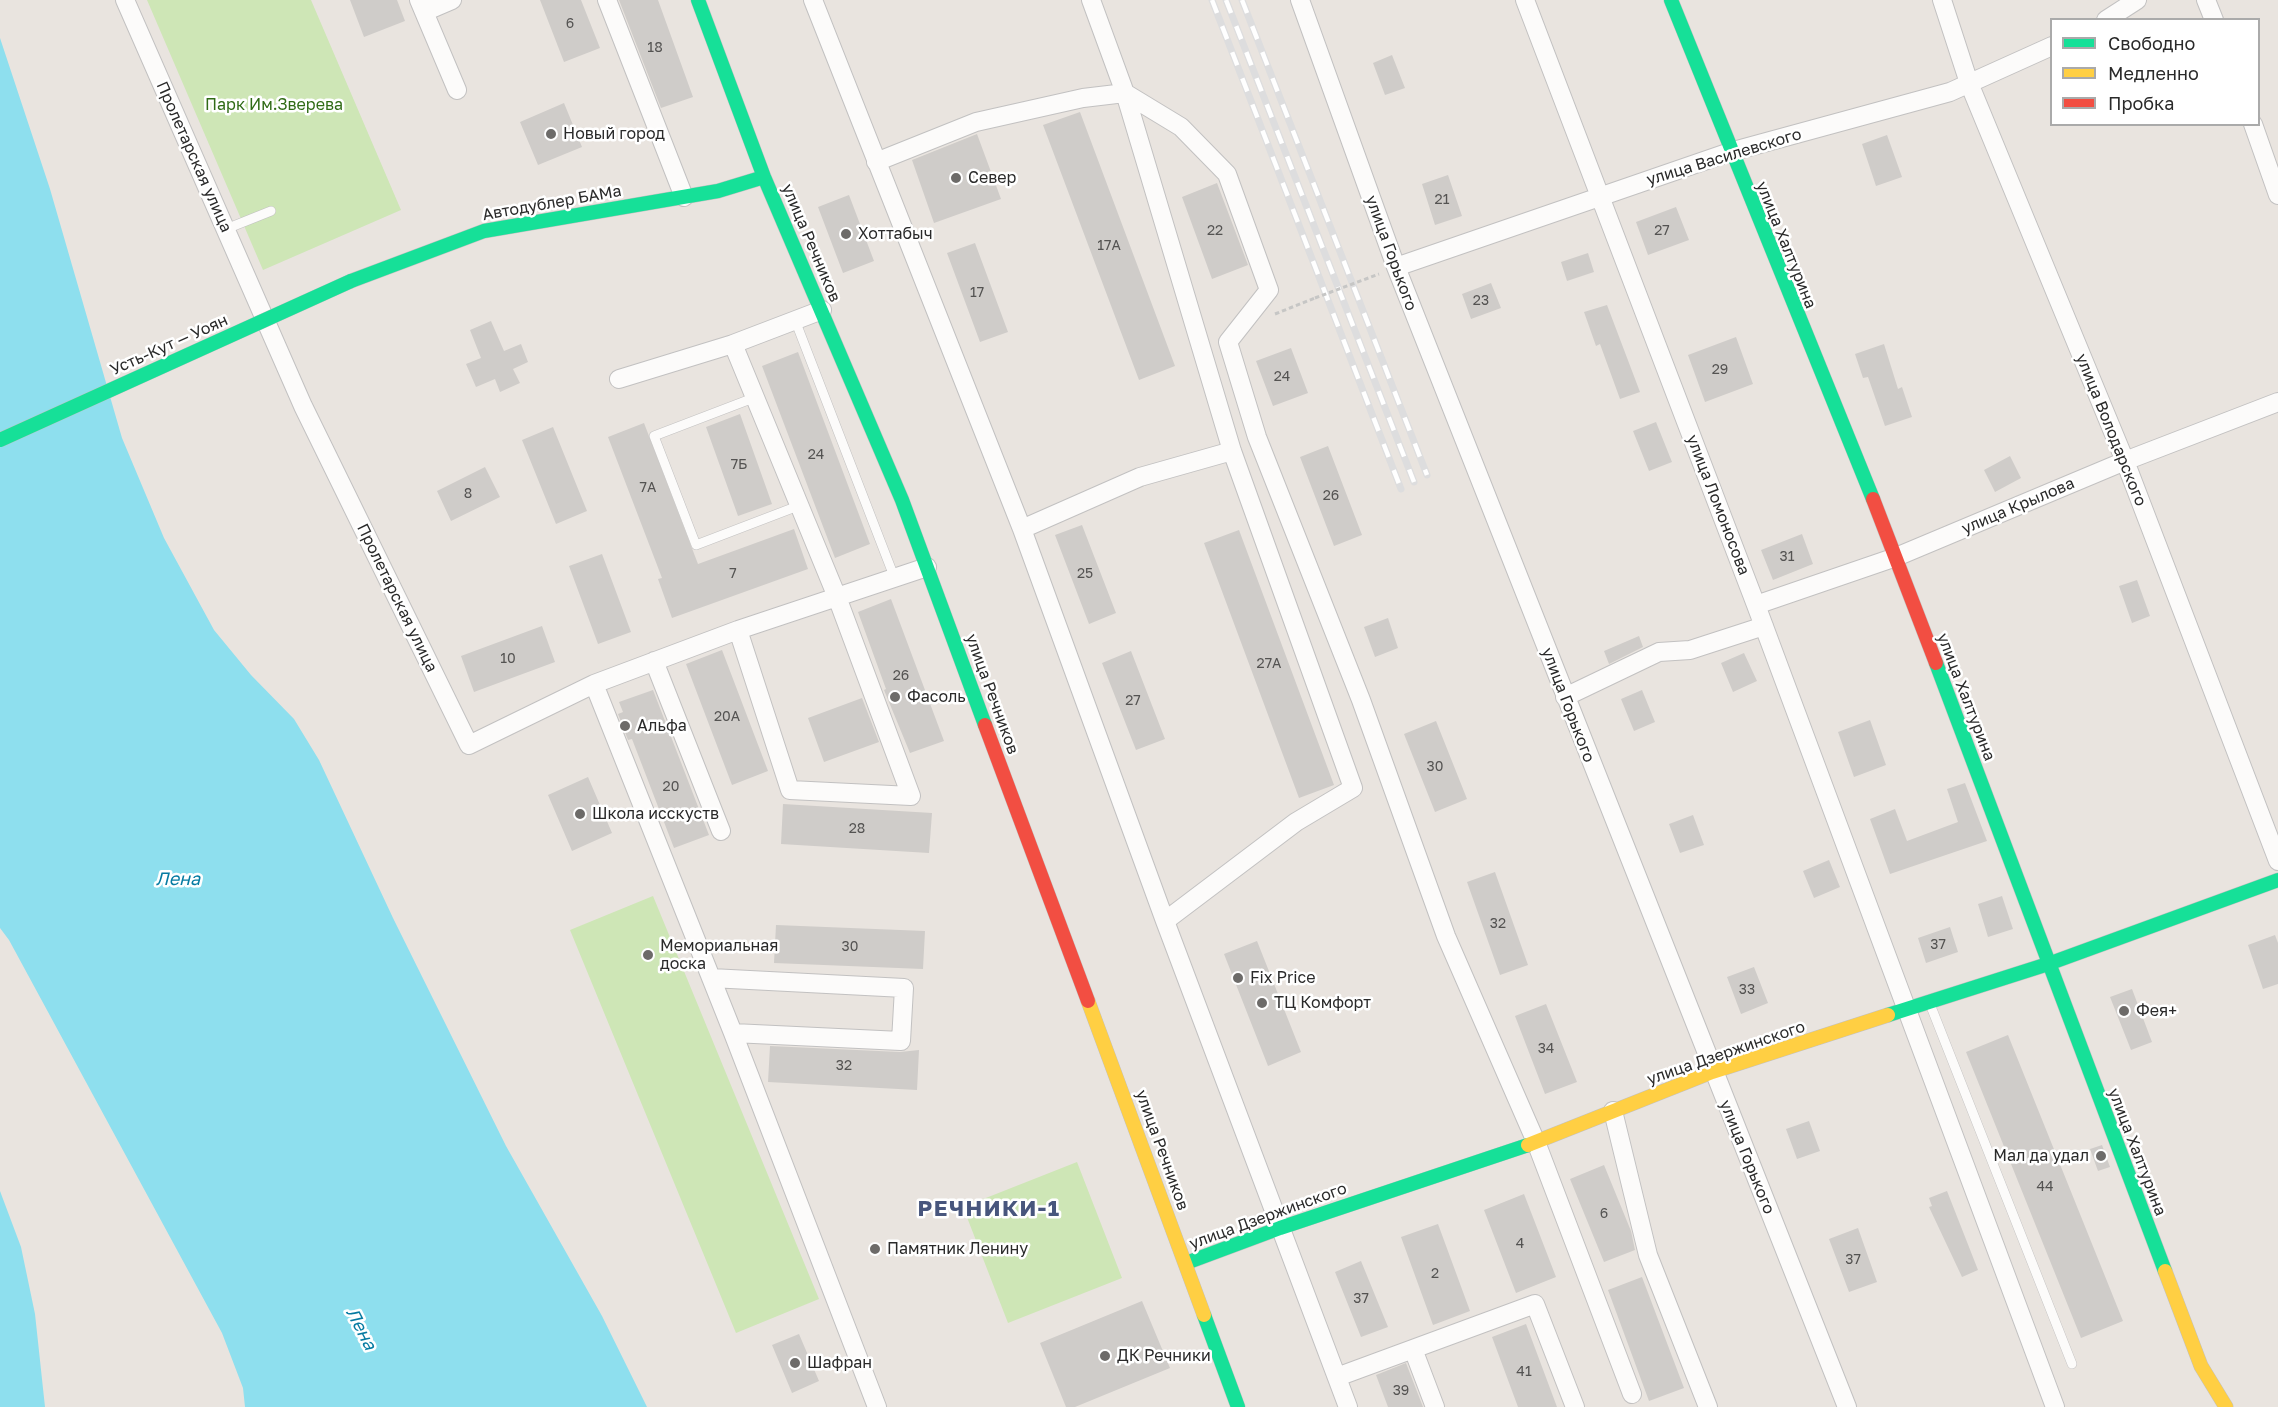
<!DOCTYPE html>
<meta charset="utf-8">
<style>
body{margin:0}
#map{position:relative;width:2278px;height:1407px;overflow:hidden;background:#e9e4df;font-family:"Golos Text",sans-serif}
canvas{display:block}
.legend{position:absolute;left:2050px;top:18px;width:210px;height:108px;box-sizing:border-box;background:#fff;border:2px solid #aaa;margin:0;padding:8px 10px;list-style:none;font-size:18px;color:#2a2a2a}
.legend li{display:flex;align-items:center;gap:12px;height:30px}
.legend b{width:30px;border:2px solid #aaa}
</style>
<div id="map">
<canvas width="2278" height="1407"></canvas>
<ul class="legend">
<li><b style="height:8px;background:#16e098"></b>Свободно</li>
<li><b style="height:8px;background:#ffcf43"></b>Медленно</li>
<li><b style="height:8px;background:#f24e42"></b>Пробка</li>
</ul>
</div>
<script>
const ctx = document.querySelector('canvas').getContext('2d');
ctx.lineJoin = 'round';
function fill(path, color) { ctx.fillStyle = color; ctx.fill(path, 'evenodd'); }
const poly = rows => new Path2D(rows.map(r => 'M' + r).join(''));
function trace(path, color, width, dash) { ctx.strokeStyle = color; ctx.lineWidth = width; ctx.lineCap = dash ? 'butt' : 'round'; ctx.setLineDash(dash || []); ctx.stroke(path); }
function label(font, color, halo, rows, align = 'center') {
  ctx.font = font + ' "Golos Text",sans-serif'; ctx.lineWidth = 5; ctx.setLineDash([]); ctx.textBaseline = 'middle'; ctx.strokeStyle = halo; ctx.fillStyle = color; for (const [text, x, y, turn = 0] of rows) {
    ctx.save(); ctx.translate(x, y); ctx.rotate((+turn || 0) * Math.PI / 180); ctx.textAlign = isNaN(turn) ? turn : align; if (halo) ctx.strokeText(text, 0, 0); ctx.fillText(text, 0, 0); ctx.restore();
  }
}
const green = poly([
 [147,0,311,0,401,210,263,270],
 [653,896,819,1299,736,1333,570,930],
 [1077,1162,1122,1278,1008,1323,963,1207]
]);
const water = poly([
 [0,38,50,189,122,438,164,538,214,630,251,675,294,719,319,760,393,918,506,1146,602,1316,647,1407,245,1407,243,1388,222,1333,9,940,0,928],
 [0,1191,21,1247,35,1314,45,1407,0,1407]
]);
const building = poly([
 [350,0,397,0,405,21,364,37],
 [540,0,581,0,600,48,564,62],
 [619,0,658,0,693,97,661,108],
 [1392,55,1405,88,1385,95,1373,63],
 [564,103,582,147,538,165,520,122],
 [1080,112,1175,366,1139,380,1043,125],
 [977,134,1001,199,934,223,912,160],
 [1887,135,1902,177,1876,186,1862,144],
 [1448,175,1462,216,1435,225,1422,184],
 [1217,183,1248,265,1212,279,1182,197],
 [849,195,874,261,843,273,818,207],
 [1676,207,1689,240,1648,255,1636,222],
 [975,243,1008,332,980,342,947,253],
 [1588,253,1594,272,1567,281,1561,262],
 [1491,283,1501,308,1471,319,1462,294],
 [1607,305,1640,392,1620,399,1600,344,1596,346,1584,312],
 [491,321,504,351,521,344,528,362,513,369,520,383,500,392,495,379,476,387,466,364,481,358,470,330],
 [1736,337,1753,384,1705,402,1688,355],
 [1884,344,1898,389,1902,387,1912,417,1885,426,1868,377,1863,378,1855,354],
 [1291,348,1308,393,1273,406,1256,361],
 [798,352,870,544,835,558,762,366],
 [740,414,772,504,738,516,706,427],
 [1656,422,1672,462,1649,471,1633,431],
 [644,423,698,564,794,529,808,569,672,618,658,579,662,578,608,437],
 [553,427,587,511,556,524,522,440],
 [1328,446,1362,535,1334,546,1300,457],
 [2010,456,2021,478,1995,492,1984,470],
 [485,467,500,497,451,521,437,491],
 [1082,525,1116,613,1089,624,1055,535],
 [1239,530,1334,785,1299,798,1204,543],
 [1802,534,1813,564,1773,580,1761,550],
 [602,554,631,632,598,644,569,566],
 [2137,580,2150,616,2132,623,2119,586],
 [891,599,944,741,910,753,884,690,886,689,858,612],
 [1388,618,1398,648,1375,657,1364,627],
 [542,626,555,662,474,692,461,656],
 [1639,636,1643,647,1609,664,1604,651],
 [722,650,768,771,732,785,686,664],
 [1131,651,1165,739,1136,750,1102,663],
 [1744,653,1757,681,1733,692,1721,663],
 [653,690,709,835,674,848,632,739,628,740,618,714,623,712,619,702],
 [1642,690,1655,722,1634,731,1621,699],
 [862,698,879,742,824,762,808,718],
 [1870,720,1886,765,1854,777,1838,732],
 [1436,721,1467,799,1435,812,1404,734],
 [588,777,612,833,572,851,548,795],
 [1965,783,1987,841,1890,874,1870,819,1895,809,1907,841,1958,822,1947,789],
 [783,804,932,813,929,853,781,844],
 [1693,815,1704,845,1680,853,1669,824],
 [1829,860,1840,887,1814,898,1803,871],
 [1495,872,1528,965,1500,975,1467,882],
 [2002,896,2013,929,1988,937,1978,904],
 [776,925,925,931,923,969,774,963],
 [1950,927,1958,952,1926,963,1918,938],
 [2275,935,2278,943,2278,984,2263,989,2248,945],
 [1257,941,1301,1052,1268,1066,1224,954],
 [1754,967,1768,1003,1741,1014,1727,977],
 [2132,989,2152,1042,2131,1050,2110,997],
 [1546,1004,1577,1082,1545,1094,1515,1016],
 [2008,1035,2123,1321,2081,1338,1966,1052],
 [770,1046,900,1052,919,1050,917,1090,768,1082],
 [1809,1121,1820,1151,1797,1159,1786,1129],
 [2102,1145,2110,1167,2098,1171,2090,1149],
 [1604,1165,1631,1231,1635,1250,1604,1262,1570,1179],
 [1947,1191,1978,1270,1962,1277,1929,1207,1932,1206,1929,1198],
 [1524,1194,1556,1277,1516,1293,1484,1210],
 [1438,1224,1470,1311,1433,1325,1401,1237],
 [1858,1228,1877,1282,1849,1292,1829,1239],
 [1361,1261,1388,1327,1361,1337,1335,1272],
 [1642,1277,1684,1388,1649,1401,1608,1290],
 [1142,1301,1170,1368,1075,1407,1066,1407,1040,1343],
 [1526,1324,1557,1407,1518,1407,1492,1337],
 [799,1334,819,1381,792,1393,772,1345],
 [1406,1363,1423,1407,1388,1407,1376,1375]
]);
const path = poly([
 [1275,314,1315,298]
]);
const lane = poly([
 [226,229,271,211],
 [795,320,895,579],
 [756,397,654,436,696,545,798,506],
 [1930,1004,2072,1364]
]);
const street = poly([
 [125,0,303,406,469,745,594,684,738,630,927,567],
 [419,0,457,90],
 [607,0,684,197],
 [813,0,1022,529,1165,921,1348,1407],
 [1091,0,1125,93,1181,127,1227,174,1269,290,1228,342,1257,437,1361,700,1446,936,1536,1142,1632,1394],
 [1300,0,1396,267,1847,1407],
 [1525,0,1756,605,2055,1407],
 [1942,0,1969,83,2125,461,2278,861],
 [2206,0,2214,20],
 [424,12,452,0],
 [2106,20,2137,0],
 [2253,124,2278,195],
 [876,162,976,122,1083,98,1125,93,1232,451,1353,788,1296,822,1165,921],
 [1396,267,1730,152,1950,92,2052,46],
 [619,379,733,344],
 [1022,529,1140,477,1232,451],
 [1756,605,1896,557,2125,461,2278,402],
 [738,630,790,790,911,796,837,597,733,344,822,310],
 [654,661,721,831],
 [594,684,733,1033,877,1407],
 [1565,697,1659,652,1690,650,1764,626],
 [711,978,904,988,901,1041,733,1033],
 [1613,1111,1648,1255,1708,1407],
 [1413,1349,1435,1407],
 [1337,1377,1535,1304,1575,1407]
]);
const fast = poly([
 [698,0,764,177,902,500,985,725],
 [1671,0,1873,499],
 [351,281,484,231,718,191,764,177],
 [1936,663,2165,1271],
 [1888,1015,2048,964,2278,880],
 [1186,1263,1280,1228,1528,1145],
 [1204,1315,1238,1407]
]);
const slow = poly([
 [1088,1001,1204,1315],
 [1528,1145,1712,1072,1888,1015],
 [2165,1271,2201,1366,2226,1407]
]);
const jam = poly([
 [1873,499,1936,663],
 [985,725,1088,1001]
]);
const rail = poly([
 [1212,0,1401,489],
 [1226,0,1414,482],
 [1242,0,1427,475]
]);
const pathBridge = poly([
 [1315,298,1379,274]
]);
const fastBridge = poly([
 [0,440,351,281]
]);
const markers = [
 [551,134,6,"#6d6b69"],
 [956,178,6,"#6d6b69"],
 [846,234,6,"#6d6b69"],
 [895,697,6,"#6d6b69"],
 [625,726,6,"#6d6b69"],
 [580,814,6,"#6d6b69"],
 [648,955,6,"#6d6b69"],
 [1238,978,6,"#6d6b69"],
 [1262,1003,6,"#6d6b69"],
 [2124,1011,6,"#6d6b69"],
 [2101,1156,6,"#6d6b69"],
 [875,1249,6,"#6d6b69"],
 [1105,1356,6,"#6d6b69"],
 [795,1363,6,"#6d6b69"]
];
const numberNames = [
 ["6",570,24],
 ["18",655,48],
 ["21",1442,200],
 ["22",1215,231],
 ["27",1662,231],
 ["17А",1109,246],
 ["17",977,293],
 ["23",1481,301],
 ["29",1720,370],
 ["24",1282,377],
 ["24",816,455],
 ["7Б",739,465],
 ["7А",648,488],
 ["8",468,494],
 ["26",1331,496],
 ["31",1787,557],
 ["7",733,574],
 ["25",1085,574],
 ["10",508,659],
 ["27А",1269,664],
 ["26",901,676],
 ["27",1133,701],
 ["20А",727,717],
 ["30",1435,767],
 ["20",671,787],
 ["28",857,829],
 ["32",1498,924],
 ["37",1938,945],
 ["30",850,947],
 ["33",1747,990],
 ["34",1546,1049],
 ["32",844,1066],
 ["44",2045,1187],
 ["6",1604,1214],
 ["4",1520,1244],
 ["37",1853,1260],
 ["2",1435,1274],
 ["37",1361,1299],
 ["41",1524,1372],
 ["39",1401,1391]
];
const parkNames = [
 ["Парк Им.Зверева",274,105]
];
const poiNames = [
 ["Новый город",563,134],
 ["Север",968,178],
 ["Хоттабыч",858,234],
 ["Фасоль",907,697],
 ["Альфа",637,726],
 ["Школа исскуств",592,814],
 ["Мемориальная",660,946],
 ["доска",660,964],
 ["Fix Price",1250,978],
 ["ТЦ Комфорт",1274,1003],
 ["Фея+",2136,1011],
 ["Мал да удал",2089,1156,"right"],
 ["Памятник Ленину",887,1249],
 ["ДК Речники",1117,1356],
 ["Шафран",807,1363]
];
const streetNames = [
 ["Пролетарская улица",194,157,66],
 ["улица Василевского",1724,157,-17],
 ["Автодублер БАМа",552,203,-10],
 ["улица Речников",811,243,67],
 ["улица Халтурина",1786,245,68],
 ["улица Горького",1391,253,70],
 ["Усть-Кут — Уоян",169,345,-24],
 ["улица Володарского",2111,430,68],
 ["улица Ломоносова",1718,505,69],
 ["улица Крылова",2018,506,-23],
 ["Пролетарская улица",397,598,64],
 ["улица Речников",992,694,70],
 ["улица Халтурина",1966,697,69],
 ["улица Горького",1568,705,69],
 ["улица Дзержинского",1726,1053,-19],
 ["улица Речников",1162,1150,70],
 ["улица Халтурина",2137,1152,69],
 ["улица Горького",1747,1157,68],
 ["улица Дзержинского",1268,1216,-20]
];
const waterNames = [
 ["Лена",178,879],
 ["Лена",361,1329,63]
];
const districtNames = [
 ["РЕЧНИКИ-1",989,1209]
];
fill(green, '#cee6b6');
fill(water, '#8edfee');
fill(building, '#cfccc9');
trace(lane, '#c2c1c1', 10);
trace(street, '#c2c1c1', 20);
trace(fast, '#c2c1c1', 15);
trace(slow, '#c2c1c1', 15);
trace(jam, '#c2c1c1', 15);
trace(path, '#c6c6c5', 3, [4.5, 3]);
trace(lane, '#fcfbfa', 9);
trace(street, '#fcfbfa', 18);
trace(fast, '#16e098', 14);
trace(slow, '#ffcf43', 14);
trace(jam, '#f24e42', 14);
trace(rail, '#ddddde', 7);
trace(rail, '#fff', 4.5, [14]);
trace(fastBridge, '#c2c1c1', 15, []);
trace(pathBridge, '#c6c6c5', 3, [4.5, 3]);
trace(fastBridge, '#16e098', 14);
for (const [x, y, r, color] of markers) { const dot = new Path2D(); dot.arc(x, y, r, 0, 2 * Math.PI); ctx.fillStyle = color; ctx.fill(dot); trace(dot, '#fff', 2); }
label('14px', '#545352', null, numberNames);
label('16px', '#306b16', '#fff', parkNames);
label('16px', '#2a2a2a', '#fff', poiNames, 'left');
label('16px', '#2a2a2a', '#fff', streetNames);
label('italic 18px', '#067ba2', '#fff', waterNames);
ctx.letterSpacing = '1.5px';
label('bold 22px', '#48567d', '#fff', districtNames);
ctx.letterSpacing = '0px';
</script>
